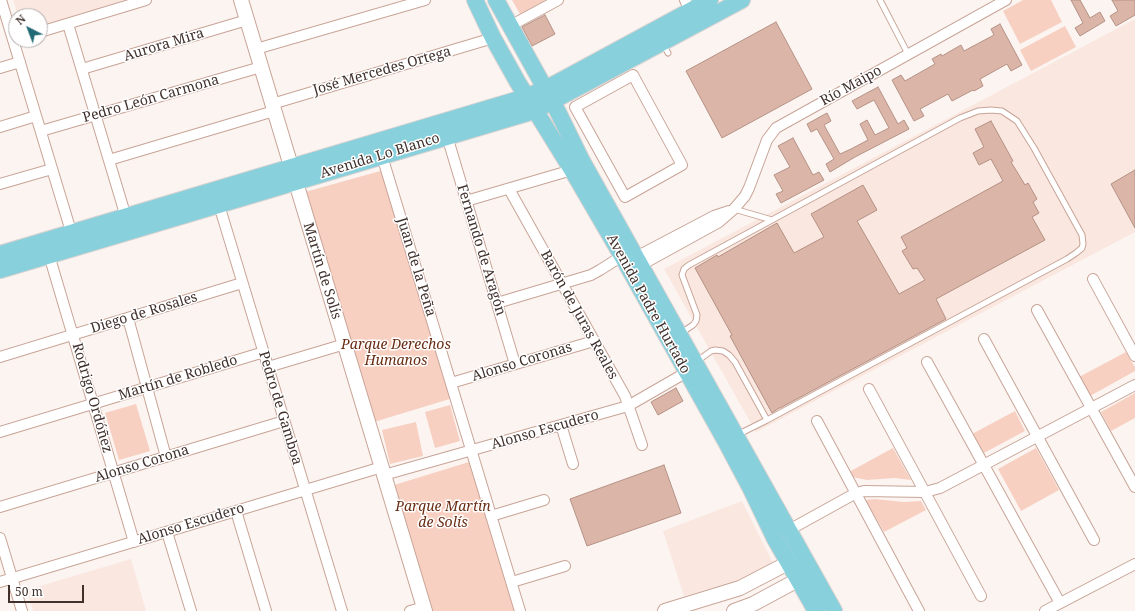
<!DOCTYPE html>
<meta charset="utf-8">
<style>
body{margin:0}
#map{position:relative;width:1135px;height:611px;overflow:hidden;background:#fcf4f1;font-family:"Noto Serif",serif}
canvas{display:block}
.north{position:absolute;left:8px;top:8px;width:40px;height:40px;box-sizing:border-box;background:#fff;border:1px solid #b3adab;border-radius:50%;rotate:318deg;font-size:11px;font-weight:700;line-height:16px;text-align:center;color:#40312c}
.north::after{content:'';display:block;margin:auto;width:14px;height:18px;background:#216a75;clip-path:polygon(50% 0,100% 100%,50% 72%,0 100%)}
.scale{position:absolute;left:8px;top:585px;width:76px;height:18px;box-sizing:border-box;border:2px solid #40312c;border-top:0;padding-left:5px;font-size:12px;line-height:14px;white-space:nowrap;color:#40312c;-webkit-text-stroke:3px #fff;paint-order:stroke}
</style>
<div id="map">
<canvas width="1135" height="611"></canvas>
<div class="north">N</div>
<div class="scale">50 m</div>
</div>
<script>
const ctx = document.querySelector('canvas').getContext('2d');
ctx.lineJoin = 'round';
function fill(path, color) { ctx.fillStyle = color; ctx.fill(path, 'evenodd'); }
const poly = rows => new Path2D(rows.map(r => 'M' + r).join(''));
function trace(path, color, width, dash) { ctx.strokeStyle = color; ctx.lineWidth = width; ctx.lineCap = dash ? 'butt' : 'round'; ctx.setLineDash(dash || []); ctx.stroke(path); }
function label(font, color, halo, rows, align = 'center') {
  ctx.font = font + ' "Noto Serif",serif'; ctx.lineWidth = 3; ctx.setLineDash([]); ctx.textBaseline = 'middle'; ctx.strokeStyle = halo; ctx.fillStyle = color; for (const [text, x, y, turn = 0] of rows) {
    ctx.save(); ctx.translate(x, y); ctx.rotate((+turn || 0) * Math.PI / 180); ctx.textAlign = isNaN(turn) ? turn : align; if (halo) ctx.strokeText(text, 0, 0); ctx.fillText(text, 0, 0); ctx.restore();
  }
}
const built = poly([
 [13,0,127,0,40,26,40,16,18,16],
 [1135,19,1135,232,756,432,664,269],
 [742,501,773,563,742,579,684,596,663,531],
 [131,559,146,611,33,611,27,590]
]);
const green = poly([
 [512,0,545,0,520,14],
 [1023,0,1051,0,1062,22,1020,44,1003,11],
 [1065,26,1076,47,1031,71,1020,50],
 [384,170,453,398,374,422,305,192],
 [1126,352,1135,367,1135,371,1090,396,1079,377],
 [1135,393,1135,418,1111,431,1101,412],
 [136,404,150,451,119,460,105,413],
 [450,405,460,441,435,448,425,412],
 [1015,411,1025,431,982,454,972,434],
 [416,422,423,456,390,464,382,430],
 [893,448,911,480,895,478,867,480,852,477,849,472],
 [1036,448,1059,490,1021,511,998,469],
 [469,462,516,611,430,611,391,486],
 [875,499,904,502,921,501,926,510,884,532,865,500]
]);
const building = poly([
 [1071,0,1080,0,1090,18,1100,12,1105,21,1080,36,1075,28,1083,23,1071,0],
 [1112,0,1135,0,1135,15,1116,26,1110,16,1118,11,1112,0],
 [545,15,555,34,532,46,522,27,545,15],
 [776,22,812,89,722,138,686,71,776,22],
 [1000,24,1022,65,1011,71,1007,64,980,79,983,86,974,91,973,90,952,101,948,94,920,109,924,116,914,121,892,80,901,75,905,81,935,64,932,59,941,54,942,56,961,45,964,51,994,35,991,29,1000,24],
 [878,87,898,124,904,120,909,129,855,157,830,172,826,164,834,159,817,129,811,132,807,124,827,113,831,121,824,125,840,154,851,149,868,140,860,124,867,120,875,135,889,128,874,100,857,109,852,101,878,87],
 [991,121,1013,161,1011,162,1025,185,1028,183,1037,199,1033,202,1039,213,1032,217,1045,240,936,299,946,319,780,408,779,408,772,413,730,336,732,335,695,268,717,255,718,257,777,223,794,253,824,237,811,214,863,185,877,210,857,221,899,294,925,280,917,268,913,269,902,251,907,248,901,237,1003,181,991,159,979,165,973,153,984,147,975,129,991,121],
 [793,138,813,175,819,172,824,180,781,203,776,194,783,191,774,175,790,167,778,146,793,138],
 [1135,170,1135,228,1111,184,1135,170],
 [676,388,683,401,658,415,651,402,676,388],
 [664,465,681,513,587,546,570,499,664,465]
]);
const lane = poly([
 [880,0,908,54],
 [663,43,668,53],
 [734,209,772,220],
 [681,333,693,325,696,321,697,315,682,275,684,269,689,265,960,118,978,111,991,110,1002,111,1017,121,1034,148,1082,235,1083,244,1082,248,1076,253,1067,259,767,420,737,435],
 [696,362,711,351,715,350,723,351,729,355,735,362,767,420]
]);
const street = poly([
 [1,0,73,238],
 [685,0,690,11],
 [68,24,126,217],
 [510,26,558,0],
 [40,32,146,0],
 [256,49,425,0],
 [0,68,20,62],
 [82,69,247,20],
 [633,75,682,165,625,197,575,107,633,75],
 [272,104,493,38],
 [0,127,36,116],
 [41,131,261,67],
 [447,136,515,364],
 [382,156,520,611],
 [109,160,274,111],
 [0,184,52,169],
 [509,189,625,396,642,445],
 [466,201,572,170],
 [219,205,342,611],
 [49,255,134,542],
 [636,257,714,216,729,211],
 [641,265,719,222,734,209,745,196,749,188,767,140,776,128,1006,0],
 [1093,279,1135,356],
 [497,303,591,275,600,270,622,256],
 [1037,310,1135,487],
 [128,318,166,457],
 [984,339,1094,540],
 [0,357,242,283],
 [927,362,1060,603],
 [268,367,345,344],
 [451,383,594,341],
 [869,389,981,596],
 [817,421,919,611],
 [561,425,573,464],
 [0,432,264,352],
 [384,475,628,406,687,372,690,368],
 [0,507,284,421],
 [236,511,266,611],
 [491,516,544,500],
 [789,530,856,493,864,491,925,492,940,488,1135,385],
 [167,532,191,611],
 [0,538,22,611],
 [0,582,382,467],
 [512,582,565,566],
 [410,611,424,607],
 [1045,611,1135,564]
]);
const secondary = poly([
 [241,0,425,611],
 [665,611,740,588,788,563,799,560],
 [734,611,753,604,807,575]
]);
const primary = poly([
 [475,0,493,38,517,81,572,170,622,256,725,440,751,489,775,539,816,611],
 [496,0,558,112,582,161,834,611],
 [0,254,526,97,551,86,710,0],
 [0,270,534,111,742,0]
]);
const streetNames = [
 ["Aurora Mira",164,45,-17],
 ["José Mercedes Ortega",382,71,-16],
 ["Río Maipo",851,86,-29],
 ["Pedro León Carmona",151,99,-16],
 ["Avenida Lo Blanco",380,156,-17],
 ["Fernando de Aragón",481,250,73],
 ["Juan de la Peña",416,267,73],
 ["Martín de Solís",322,271,73],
 ["Avenida Padre Hurtado",648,304,61],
 ["Diego de Rosales",144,313,-17],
 ["Barón de Juras Reales",579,315,61],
 ["Alonso Coronas",522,362,-17],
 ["Martín de Robledo",178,378,-17],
 ["Rodrigo Ordóñez",92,398,74],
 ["Pedro de Gamboa",280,408,73],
 ["Alonso Escudero",545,430,-16],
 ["Alonso Corona",142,464,-17],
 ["Alonso Escudero",191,524,-17]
];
const parkNames = [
 ["Parque Derechos",396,345],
 ["Humanos",396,361],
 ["Parque Martín",443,507],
 ["de Solís",443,523]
];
fill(built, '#fae7e0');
fill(green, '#f7d0c2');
fill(building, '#dbb6a8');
trace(building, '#b59184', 1);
trace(lane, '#c8a497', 7);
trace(street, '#c8a497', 12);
trace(secondary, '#c8a497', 16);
trace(primary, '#d5d2d1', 18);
trace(lane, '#fff', 5);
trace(street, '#fff', 10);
trace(secondary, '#fff', 14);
trace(primary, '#87d0dc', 16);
label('14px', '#40312c', '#fff', streetNames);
label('italic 14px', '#692c13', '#fff', parkNames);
</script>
